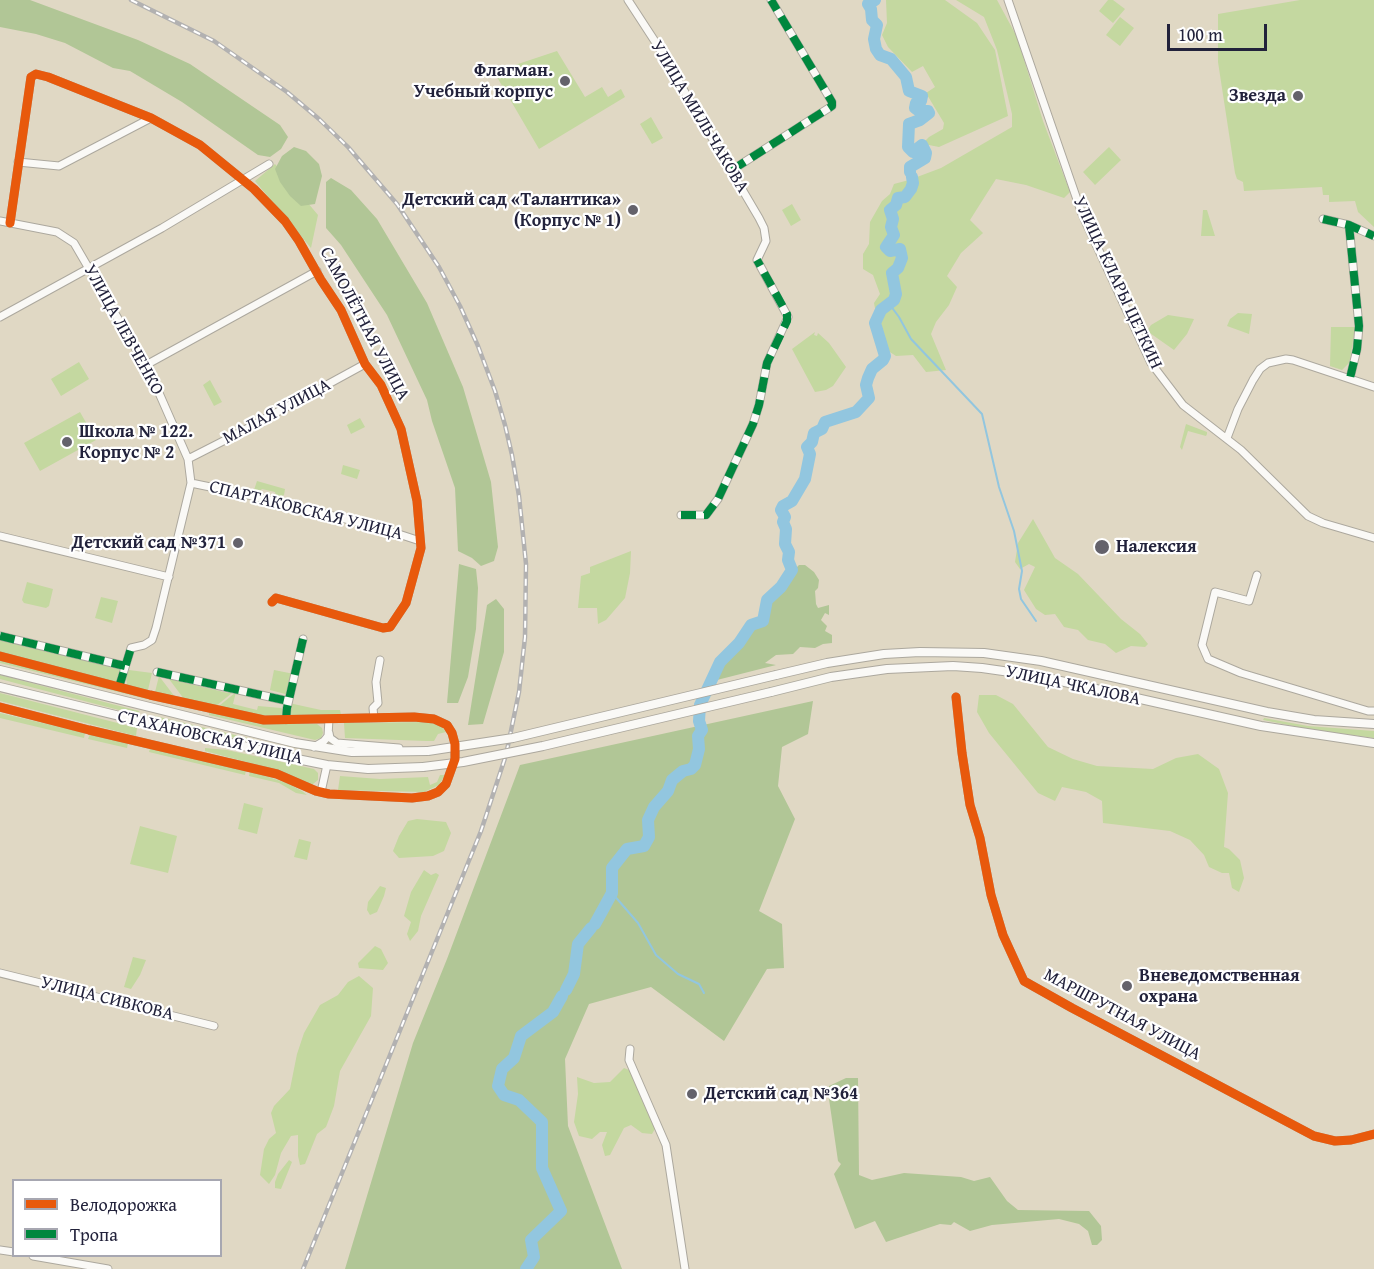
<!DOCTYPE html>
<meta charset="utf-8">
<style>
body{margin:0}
#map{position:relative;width:1374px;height:1269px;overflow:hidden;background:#e0d8c4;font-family:"Gentium Book Plus",serif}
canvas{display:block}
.legend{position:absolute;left:12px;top:1179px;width:210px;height:78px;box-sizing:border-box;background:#fff;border:2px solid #a7a7b1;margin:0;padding:8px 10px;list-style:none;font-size:18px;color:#22223b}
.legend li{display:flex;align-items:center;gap:12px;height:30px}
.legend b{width:30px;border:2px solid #a7a7b1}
.scale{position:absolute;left:1167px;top:24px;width:100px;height:27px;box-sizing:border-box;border:3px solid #22223b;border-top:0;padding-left:8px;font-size:18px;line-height:21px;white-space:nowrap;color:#22223b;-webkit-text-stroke:4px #fff;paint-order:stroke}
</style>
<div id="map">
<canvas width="1374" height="1269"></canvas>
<ul class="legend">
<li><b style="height:8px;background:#e8590c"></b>Велодорожка</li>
<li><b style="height:8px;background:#00873e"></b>Тропа</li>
</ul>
<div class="scale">100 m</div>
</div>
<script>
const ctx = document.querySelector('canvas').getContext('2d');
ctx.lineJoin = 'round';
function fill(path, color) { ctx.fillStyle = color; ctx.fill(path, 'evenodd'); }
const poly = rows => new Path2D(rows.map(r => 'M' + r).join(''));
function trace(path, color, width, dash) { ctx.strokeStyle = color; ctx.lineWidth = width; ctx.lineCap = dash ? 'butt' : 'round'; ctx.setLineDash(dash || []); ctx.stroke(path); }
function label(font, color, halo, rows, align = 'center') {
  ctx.font = font + ' "Gentium Book Plus",serif'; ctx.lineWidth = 4.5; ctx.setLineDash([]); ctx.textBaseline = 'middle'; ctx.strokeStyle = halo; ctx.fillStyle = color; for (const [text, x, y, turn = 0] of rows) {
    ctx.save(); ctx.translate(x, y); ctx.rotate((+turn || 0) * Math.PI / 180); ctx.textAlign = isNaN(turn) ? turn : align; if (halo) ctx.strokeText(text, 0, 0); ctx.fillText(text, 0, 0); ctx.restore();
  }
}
const green = poly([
 [886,0,945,0,977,23,995,50,1008,116,939,147,929,145,926,147,922,144,929,137,943,129,944,123,926,93,935,87,923,66,912,72,888,47,882,35,887,23],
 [956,0,997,0,1017,37,1043,121,1070,192,1064,198,1026,185,996,179,970,220,983,233,961,253,947,276,957,287,949,305,936,322,931,334,946,370,926,372,913,355,896,356,876,343,878,324,874,303,880,294,873,275,863,269,863,254,869,244,870,222,882,201,890,194,894,184,909,180,941,168,1012,127,1012,114,997,50,984,17],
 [1108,0,1113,0,1125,9,1113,23,1099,11],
 [1300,0,1374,0,1374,227,1358,212,1355,201,1329,202,1329,195,1323,195,1322,187,1244,191,1243,182,1237,179,1235,173,1218,62,1218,14],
 [1120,17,1134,28,1120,46,1106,35],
 [557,51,585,97,602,87,608,97,621,89,625,97,539,149,494,72],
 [651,117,663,138,652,144,640,124],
 [1109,147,1121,160,1095,185,1083,172],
 [275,164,318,215,311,248,255,181],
 [792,204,801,220,791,226,782,210],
 [1203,210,1207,210,1215,236,1201,236],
 [1238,313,1252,314,1249,334,1227,326,1230,319],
 [1168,315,1194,319,1187,334,1174,350,1147,331,1151,325],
 [1331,327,1355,327,1351,354,1349,363,1342,370,1330,366],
 [815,332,814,335,817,336,818,333,829,343,846,367,833,386,826,390,815,392,792,349],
 [79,362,89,379,61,396,51,379],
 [210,380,222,402,214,406,203,385],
 [80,412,96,440,40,471,24,443],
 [360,418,365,427,351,434,347,425],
 [1186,424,1207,432,1207,434,1206,436,1188,431,1182,450,1180,447],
 [343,465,360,470,357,479,341,474],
 [257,481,285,489,284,495,277,498,275,492,262,489,257,494,253,493],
 [1033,519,1055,558,1078,574,1121,619,1140,634,1148,644,1145,647,1131,646,1116,653,1105,644,1088,640,1078,630,1064,627,1055,614,1045,615,1036,609,1024,590,1035,567,1029,564,1020,569,1015,562,1018,543],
 [631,551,630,573,625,598,606,620,598,624,597,608,578,608,581,576,590,573,590,567],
 [27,582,53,589,49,606,46,608,24,603,22,600],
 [101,597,118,601,112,623,95,618],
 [0,638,122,669,119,681,116,683,0,652],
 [0,659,147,695,147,699,0,663],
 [129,670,152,673,148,690,127,685,126,677],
 [274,670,294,674,289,695,270,690],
 [0,675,139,711,138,715,0,679],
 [166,675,187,678,186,683,228,693,230,687,237,689,216,706,184,699],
 [159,676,175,697,155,692],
 [236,692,233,704,257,710,258,706,281,708,284,710,283,717,251,714,219,706],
 [0,693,137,728,136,736,0,701],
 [979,695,996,695,1013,704,1048,747,1073,759,1097,766,1153,769,1176,758,1198,754,1219,769,1228,793,1224,847,1229,849,1240,860,1244,878,1239,892,1232,888,1229,873,1222,873,1209,867,1204,855,1190,840,1170,831,1103,823,1102,801,1086,792,1062,787,1055,801,1038,793,989,733,977,712],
 [289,703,321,710,340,710,341,715,289,716],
 [209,712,260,724,317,724,322,728,323,733,321,738,315,740,209,715],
 [0,713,85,733,84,738,0,718],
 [155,716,294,749,293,752,155,719],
 [1264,718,1308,726,1374,731,1374,738,1308,729,1263,720],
 [429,722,441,726,446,732,438,734,434,741,426,741,345,738,344,723],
 [90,734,128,743,127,748,88,739],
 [150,748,246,770,245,775,149,752],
 [205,748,227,750,314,769,318,773,318,780,313,784,308,784,276,770,205,751],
 [250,771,287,783,302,791,307,795,296,793,279,783,249,776],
 [440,775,445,775,439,785,424,792,338,790,340,776,380,779,428,777,430,785,437,782],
 [244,803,263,808,257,834,238,829],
 [417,819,446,822,451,833,444,851,433,856,399,858,393,851,399,836,408,821],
 [140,826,177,836,168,873,130,864],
 [299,839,311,842,307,860,294,857],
 [424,870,431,875,436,873,439,875,421,916,418,931,410,941,407,934,411,922,404,916,411,892],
 [380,886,386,888,384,896,377,912,370,915,367,910,368,902],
 [375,946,381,949,388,963,383,970,359,968,358,963],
 [133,957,146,960,140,975,131,989,124,987],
 [359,976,373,988,371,1016,340,1071,334,1106,326,1127,317,1134,305,1164,300,1165,298,1156,298,1135,291,1136,281,1153,275,1175,269,1184,260,1175,264,1149,269,1139,276,1133,271,1113,274,1106,290,1089,297,1054,304,1033,320,1005,338,995,348,982],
 [624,1068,629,1070,636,1081,640,1096,656,1127,652,1134,642,1133,631,1125,624,1128,610,1155,605,1156,602,1145,607,1132,600,1132,592,1139,579,1136,574,1122,578,1094,577,1077,594,1083,610,1082],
 [289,1160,292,1162,281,1189,275,1188,275,1182,278,1174]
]);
const forest = poly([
 [0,0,30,0,138,40,190,64,280,125,288,137,281,149,270,157,258,155,182,102,130,71,113,68,65,43,36,34,0,27],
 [294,147,306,151,319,164,322,176,315,204,301,206,290,196,280,182,275,169,282,156],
 [331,178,351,190,377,219,427,303,463,387,491,482,498,547,494,561,481,566,472,558,458,551,455,488,432,421,427,400,387,315,341,245,326,228,326,182],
 [459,564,476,569,478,588,476,629,468,677,458,703,447,703],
 [799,565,805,565,814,572,819,580,818,588,815,591,816,604,818,608,829,605,829,615,825,613,821,620,827,626,825,631,832,635,832,643,823,644,815,648,800,647,793,654,776,655,765,663,776,665,713,681,719,670,721,662,741,643,752,627,764,623,769,599,783,588,794,575,794,570],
 [496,599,504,609,504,652,483,724,468,725,487,605],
 [813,701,808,734,782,747,778,786,795,819,759,911,782,924,784,968,767,969,724,1041,651,987,589,1004,565,1059,568,1126,622,1269,345,1269,413,1043,447,959,520,765],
 [846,1078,858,1078,859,1175,872,1180,904,1173,961,1177,974,1181,990,1177,1007,1201,1018,1210,1089,1211,1101,1226,1102,1240,1097,1245,1092,1245,1088,1231,1079,1224,1059,1219,992,1225,970,1231,954,1222,951,1225,940,1224,886,1242,875,1221,855,1229,834,1174,841,1164,838,1161,829,1099,829,1086]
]);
const stream = poly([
 [890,305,899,317,911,339,982,414,999,487,1014,531,1022,571,1019,589,1021,599,1036,621],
 [612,893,638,923,656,955,678,974,699,984,704,993]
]);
const river = poly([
 [875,0,868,4,871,9,872,20,877,25,874,39,876,49,880,55,891,59,906,77,909,91,922,96,921,101,916,103,915,108,919,111,928,111,929,113,920,120,909,124,908,147,913,152,922,145,926,153,925,158,910,167,910,172],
 [595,924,612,893,612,868,627,849,644,846,649,837,648,820,654,807,668,791,672,780,683,771,691,769,695,765,699,749,698,736,702,730,699,721,700,705,720,662,739,643,751,625,763,621,767,600,781,587,792,570,788,560,789,552,785,544,786,529,783,522,785,517,781,510,783,506,792,501,805,479,810,454,807,447,812,442,814,433,822,429,825,422,856,412,869,398,866,385,868,378,872,369,883,360,885,356,875,323,881,310,894,300,896,294,892,273,898,268,902,258,900,249,890,251,886,247,894,235,891,227,893,219,890,210,896,205,898,198,905,197,911,189,913,183,912,177],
 [566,990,574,974,578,944,591,928],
 [526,1269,534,1257,531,1240,561,1211,542,1168,542,1122,519,1100,504,1095,498,1086,502,1069,514,1058,521,1036,553,1012,562,996]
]);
const minor = poly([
 [628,0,656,43,759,218,764,228,766,241,757,260,788,317,767,363,759,405,753,424,718,499,706,515,681,515],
 [1008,0,1082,214,1151,363,1183,405,1241,450,1308,516,1323,523,1374,538],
 [18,162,59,166,151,118],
 [732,170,832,106,832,102,771,0],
 [1323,219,1349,225,1374,236],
 [0,221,57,232,74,243,152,377,188,459,191,483,156,628,152,640,144,645,131,648,119,687],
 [10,223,31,77,36,74,48,77,151,118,200,145,254,189,285,221,299,241,321,280,341,310,365,364,381,385,401,429,417,501,421,548,406,603,390,627,383,628,276,598,272,602],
 [1349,225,1359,326,1357,349,1350,378],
 [0,317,162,228,269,164],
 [146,365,317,271],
 [1227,438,1238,409,1253,380,1260,369,1268,363,1286,359,1293,360,1374,387],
 [188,459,237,434,365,364],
 [191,483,244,494,374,526,420,541],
 [0,536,169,577],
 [1257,575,1249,601,1215,592,1202,645,1208,659,1241,673,1368,711,1374,711],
 [0,636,125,666],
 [0,656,150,695,264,720,414,717,434,719,447,725,452,733,455,744,455,759,446,784,438,792,428,796,412,798,329,794,316,791,277,774,89,730,0,707],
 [157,672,288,701],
 [956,697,962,753,970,805,980,838,991,895,1003,935,1024,981,1072,1008,1314,1136,1335,1141,1351,1140,1374,1134],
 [374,718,373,708,378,703,376,682,380,660],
 [286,720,287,708,303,639],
 [329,733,330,738,337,743,399,748],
 [314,747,324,741,328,736,329,719],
 [321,792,327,765],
 [0,973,214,1026],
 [630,1049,629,1060,666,1145,685,1269],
 [0,1250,14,1252],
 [33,1256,108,1269]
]);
const major = poly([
 [0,670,295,743,352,752,428,751],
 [776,675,827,663,884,654,920,652,984,653,1041,661,1267,712,1314,720,1374,724],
 [0,687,297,759,327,765,368,769,423,767],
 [771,692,831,677,887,669,953,666,982,668,1038,676,1261,726,1374,743]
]);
const rail = poly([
 [131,0,214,41,287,92,319,119,348,147,397,204,439,267,460,306,478,346,495,391,505,425,512,455,519,496,526,564,525,637,519,692,506,755,481,831,303,1269]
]);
const majorBridge = poly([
 [428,751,513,738,776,675],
 [423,767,463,762,543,746,771,692]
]);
const quiet = poly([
 [732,170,832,106,832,102,771,0],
 [1323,219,1349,225,1374,236],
 [1349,225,1359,326,1357,349,1350,378],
 [681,515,706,515,718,499,753,424,759,405,767,363,787,321,787,314,757,260],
 [0,636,125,666],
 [157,672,288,701],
 [119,687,131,648],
 [286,720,287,708,303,639]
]);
const cycleway = poly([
 [10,223,31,77,36,74,48,77,151,118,200,145,254,189,285,221,299,241,321,280,341,310,365,364,381,385,401,429,417,501,421,548,406,603,390,627,383,628,276,598,272,602],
 [0,656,150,695,264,720,414,717,434,719,447,725,452,733,455,744,455,759,446,784,438,792,428,796,412,798,329,794,316,791,277,774,89,730,0,707],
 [956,697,962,753,970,805,980,838,991,895,1003,935,1024,981,1072,1008,1314,1136,1335,1141,1351,1140,1374,1134]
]);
const markers = [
 [565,81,6,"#64626b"],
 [1298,96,6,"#64626b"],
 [633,210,6,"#64626b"],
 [67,442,6,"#64626b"],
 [238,543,6,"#64626b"],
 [1102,547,8,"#64626b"],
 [1127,986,6,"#64626b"],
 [692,1094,6,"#64626b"]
];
const poiNames = [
 ["Флагман.",553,71],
 ["Учебный корпус",553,92],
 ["Звезда",1286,96],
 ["Детский сад «Талантика»",621,200],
 ["(Корпус № 1)",621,221],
 ["Школа № 122.",79,432,"left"],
 ["Корпус № 2",79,453,"left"],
 ["Детский сад №371",226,543],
 ["Налексия",1116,547,"left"],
 ["Вневедомственная",1139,976,"left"],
 ["охрана",1139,997,"left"],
 ["Детский сад №364",704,1094,"left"]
];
const streetNames = [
 ["УЛИЦА МИЛЬЧАКОВА",699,117,59],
 ["УЛИЦА КЛАРЫ ЦЕТКИН",1117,283,65],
 ["САМОЛЁТНАЯ УЛИЦА",364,324,62],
 ["УЛИЦА ЛЕВЧЕНКО",123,330,61],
 ["МАЛАЯ УЛИЦА",277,412,-28],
 ["СПАРТАКОВСКАЯ УЛИЦА",306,511,14],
 ["УЛИЦА ЧКАЛОВА",1073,686,12],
 ["СТАХАНОВСКАЯ УЛИЦА",210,738,13],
 ["УЛИЦА СИВКОВА",107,999,14],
 ["МАРШРУТНАЯ УЛИЦА",1122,1015,28]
];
fill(green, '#c4d8a0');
fill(forest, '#b1c696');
trace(stream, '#92c6df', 2);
trace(river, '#92c6df', 12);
trace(minor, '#aca89e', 9);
trace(major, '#aca89e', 10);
trace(minor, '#faf9f6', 7);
trace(major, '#faf9f6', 8);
trace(rail, '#b2b1b1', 4.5);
trace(rail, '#fff', 2, [7]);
trace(majorBridge, '#aca89e', 10, []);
trace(majorBridge, '#faf9f6', 8);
trace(quiet, '#00873e', 8, [15, 8]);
trace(cycleway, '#e8590c', 9);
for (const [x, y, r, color] of markers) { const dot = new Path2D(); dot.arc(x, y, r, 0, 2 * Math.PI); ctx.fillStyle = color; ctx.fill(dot); trace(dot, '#fff', 2); }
label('bold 18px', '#22223b', '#fff', poiNames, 'right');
label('18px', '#22223b', '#fff', streetNames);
</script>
